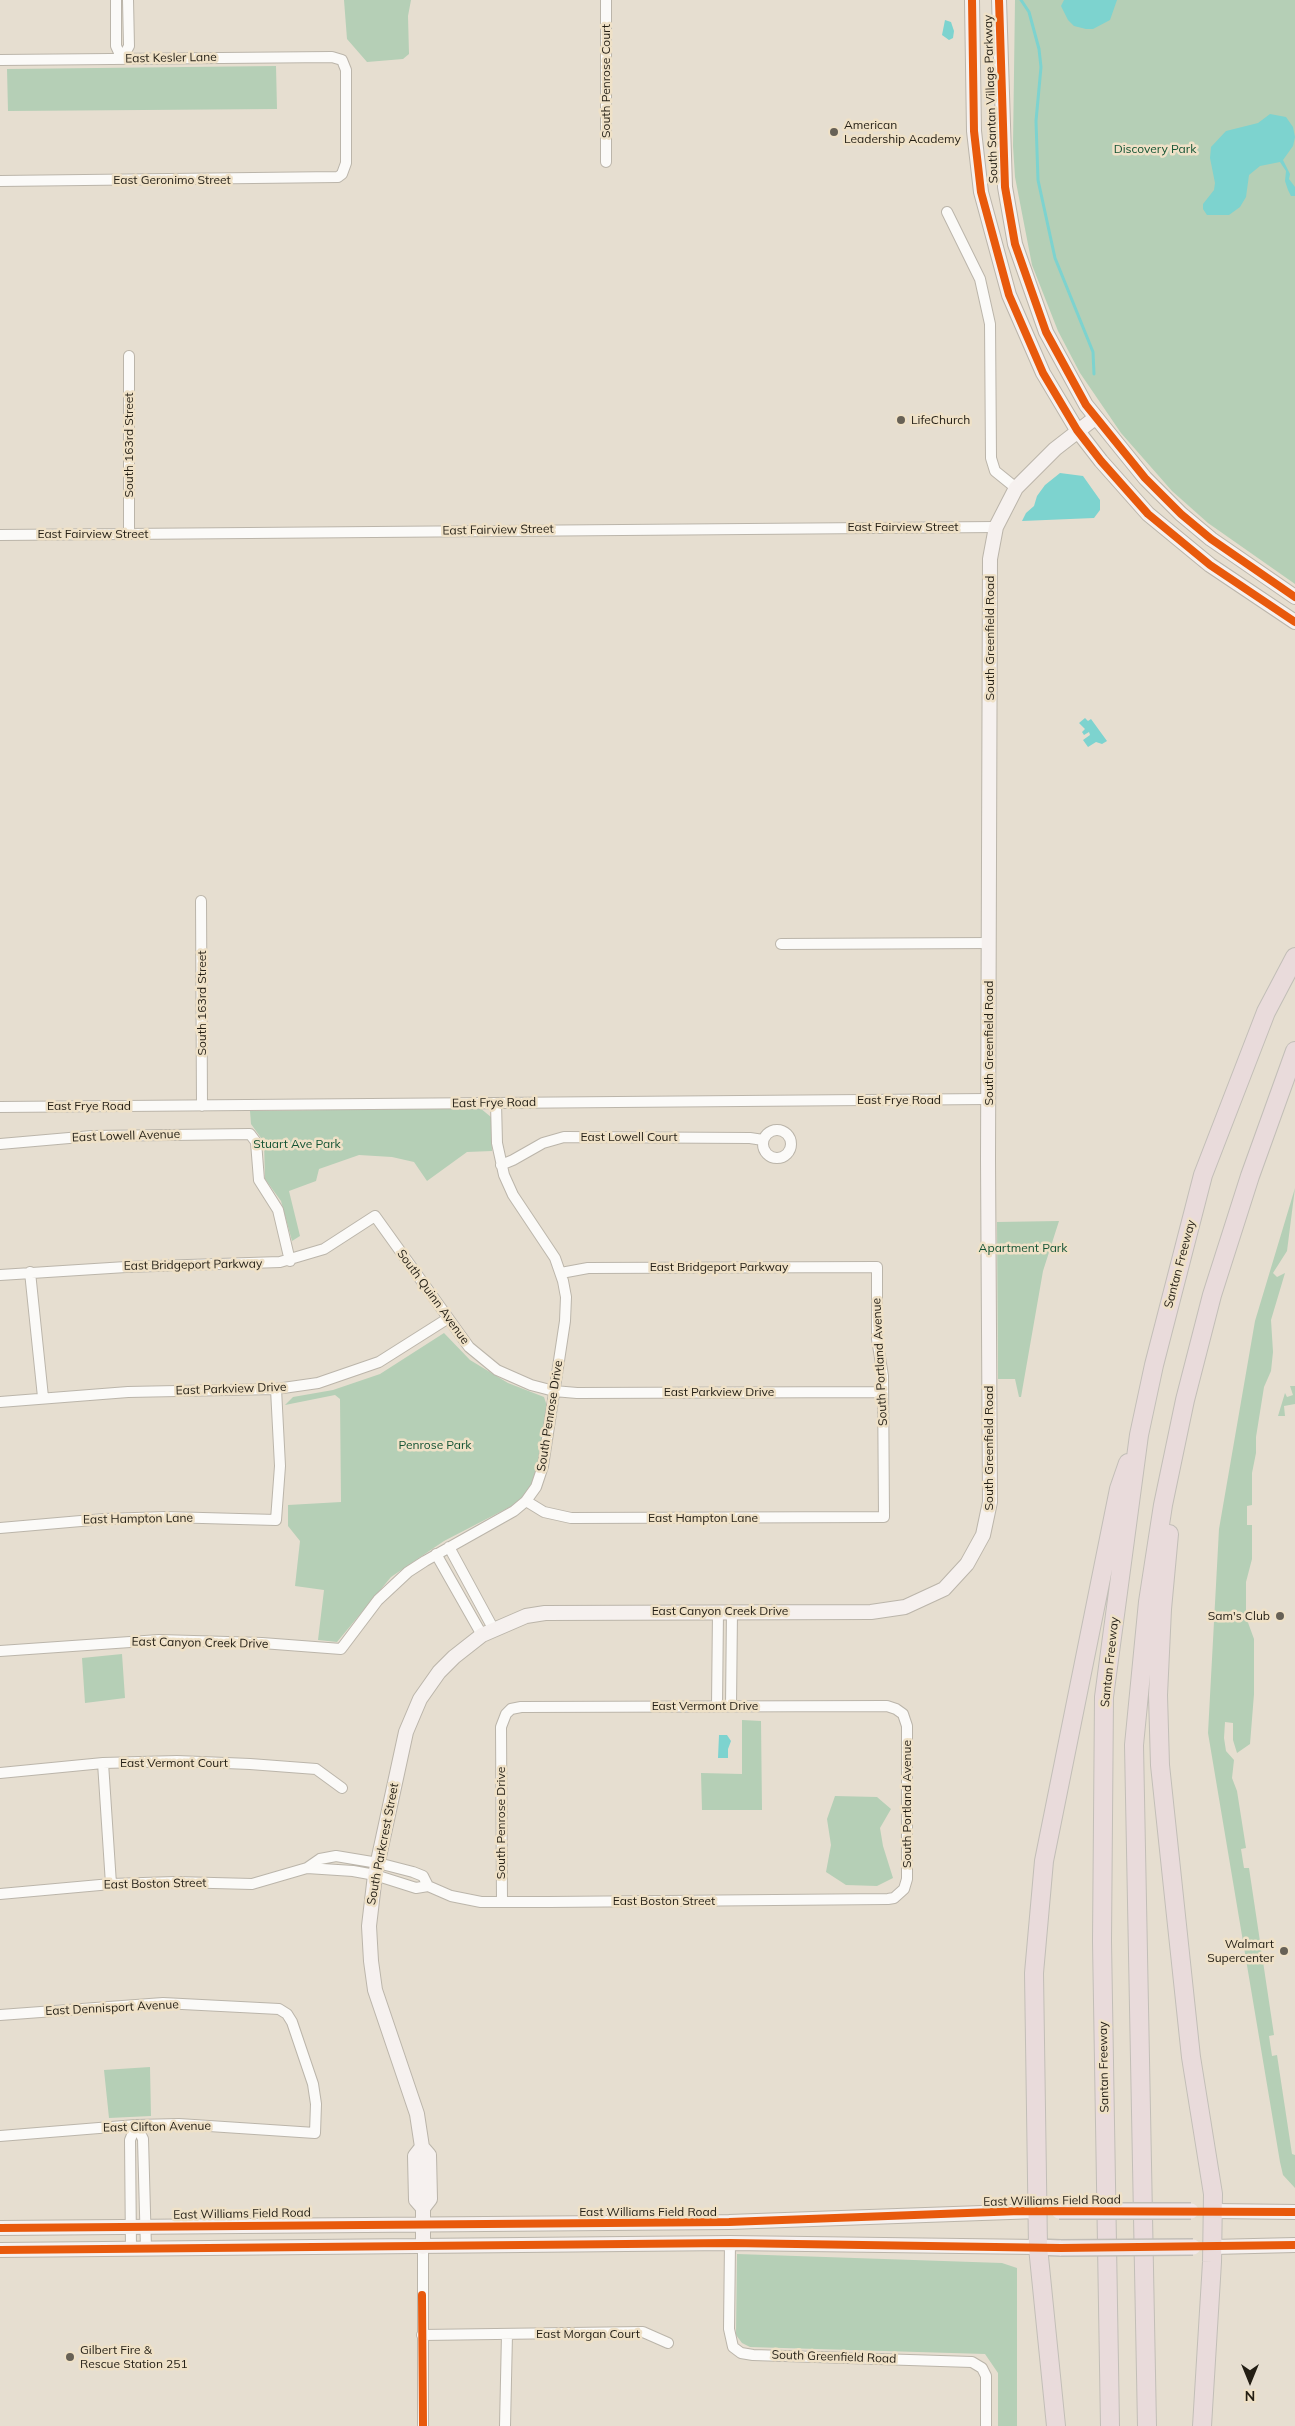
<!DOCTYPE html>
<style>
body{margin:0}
#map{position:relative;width:1295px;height:2426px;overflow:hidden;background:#e6ded0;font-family:Mulish,sans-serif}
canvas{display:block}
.north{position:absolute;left:1225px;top:2356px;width:50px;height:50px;-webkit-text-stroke:4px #efe1c7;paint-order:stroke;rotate:180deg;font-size:14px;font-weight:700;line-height:20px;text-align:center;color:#231e14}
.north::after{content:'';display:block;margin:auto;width:18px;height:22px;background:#231e14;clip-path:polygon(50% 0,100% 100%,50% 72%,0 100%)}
</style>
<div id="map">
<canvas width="1295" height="2426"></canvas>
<div class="north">N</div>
</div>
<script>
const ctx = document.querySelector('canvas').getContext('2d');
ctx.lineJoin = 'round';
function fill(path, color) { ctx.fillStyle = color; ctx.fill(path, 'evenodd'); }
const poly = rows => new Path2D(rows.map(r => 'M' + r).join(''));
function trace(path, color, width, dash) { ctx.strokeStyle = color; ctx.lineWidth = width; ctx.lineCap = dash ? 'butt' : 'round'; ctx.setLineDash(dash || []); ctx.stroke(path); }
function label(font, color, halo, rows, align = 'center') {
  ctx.font = font + ' Mulish,sans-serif'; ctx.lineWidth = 5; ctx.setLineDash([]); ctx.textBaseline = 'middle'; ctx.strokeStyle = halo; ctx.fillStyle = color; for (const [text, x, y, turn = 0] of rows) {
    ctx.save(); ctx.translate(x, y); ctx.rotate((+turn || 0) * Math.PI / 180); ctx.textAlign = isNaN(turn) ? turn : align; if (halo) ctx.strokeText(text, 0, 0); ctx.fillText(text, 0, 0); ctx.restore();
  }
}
const green = poly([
 [344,0,411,0,408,16,409,54,403,59,367,62,347,39],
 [1015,0,1295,0,1295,584,1208,523,1172,491,1121,433,1080,373,1058,331,1032,265,1015,177,1013,146],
 [276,66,277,109,8,111,7,69],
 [480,1108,491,1117,492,1151,467,1152,427,1181,414,1162,392,1157,359,1155,319,1169,316,1181,289,1191,300,1236,292,1241,281,1201,265,1179,264,1142,251,1124,250,1111],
 [1295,1188,1287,1251,1273,1273,1277,1277,1285,1273,1271,1320,1273,1352,1271,1371,1264,1387,1256,1437,1256,1453,1252,1473,1252,1505,1247,1506,1247,1525,1252,1525,1252,1559,1246,1582,1246,1617,1254,1639,1254,1694,1250,1744,1237,1753,1233,1740,1233,1723,1225,1722,1224,1738,1226,1751,1234,1760,1232,1778,1237,1791,1246,1848,1241,1849,1244,1868,1249,1868,1274,2035,1269,2036,1272,2056,1277,2055,1292,2154,1295,2155,1295,2188,1283,2175,1280,2162,1208,1733,1219,1529,1255,1321],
 [1059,1221,1043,1271,1021,1397,1019,1397,1015,1379,998,1379,997,1222],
 [444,1333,470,1360,508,1383,544,1397,547,1406,539,1462,529,1497,444,1541,391,1577,337,1642,318,1640,324,1590,295,1586,300,1541,288,1526,288,1505,341,1502,340,1399,335,1395,285,1405,293,1397,333,1390,380,1374],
 [1290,1386,1295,1386,1295,1404,1284,1406,1285,1416,1278,1416,1285,1393,1287,1397,1293,1395],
 [122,1654,125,1698,85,1703,82,1658],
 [742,1720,761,1721,762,1810,702,1810,701,1773,742,1774],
 [835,1796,877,1797,891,1809,880,1828,883,1846,893,1878,877,1886,846,1885,826,1872,831,1845,827,1819],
 [150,2067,151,2116,109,2118,104,2070],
 [737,2254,1002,2263,1017,2268,1017,2426,998,2426,998,2373,985,2354,750,2347,742,2343,736,2335]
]);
const water = poly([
 [1064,0,1117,0,1110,20,1093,29,1086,29,1074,26,1068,20,1061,6],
 [945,20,951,22,954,31,953,38,949,40,942,35],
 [1270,114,1286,117,1293,127,1295,137,1293,146,1283,160,1290,174,1289,179,1295,187,1295,196,1291,196,1288,190,1285,181,1286,171,1280,162,1260,166,1249,175,1246,197,1240,207,1229,215,1207,215,1203,209,1203,204,1214,190,1215,183,1210,158,1211,147,1226,131,1258,123],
 [1060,473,1083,476,1100,500,1100,510,1094,518,1022,521,1026,513,1034,506,1037,496,1045,485],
 [1085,718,1088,721,1091,719,1107,741,1102,744,1096,742,1088,747,1083,740,1090,735,1089,732,1084,735,1082,732,1085,729,1079,723],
 [719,1735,727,1735,731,1741,728,1749,728,1758,718,1758]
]);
const stream = poly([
 [1021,0,1029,12,1039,49,1041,67,1036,121,1038,180,1055,258,1093,352,1094,374]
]);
const street = poly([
 [116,0,116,46,122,59],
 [122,59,129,46,128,0],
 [0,60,332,57,342,60,346,70,346,163,342,174,338,177,0,181],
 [606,162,606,0],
 [947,212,980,279,990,324,991,458,995,471,1016,488],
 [129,356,129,533],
 [0,535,996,527],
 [201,901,202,1106],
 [781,944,990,943],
 [0,1107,988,1099],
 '763 1144a14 14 0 1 1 28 0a14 14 0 1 1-28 0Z',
 [0,1144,92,1136,250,1134,256,1142,259,1180,278,1210,290,1261],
 [501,1165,513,1160,543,1143,564,1137,750,1138,763,1140],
 [30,1272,43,1397],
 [0,1275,126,1267,280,1262,324,1249,375,1216,469,1347,497,1370,531,1385,554,1391,577,1393,883,1392],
 [0,1402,128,1392,276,1389,318,1383,379,1362,447,1319],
 [526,1501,544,1512,571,1518,884,1517,883,1376,877,1339,877,1267,588,1268,561,1273],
 [0,1528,104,1519,166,1517,276,1520,280,1466,276,1389],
 [449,1547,494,1630],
 [436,1554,482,1635],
 [0,1651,159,1640,262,1643,341,1649,378,1600,408,1572,425,1561,514,1511,526,1501,536,1487,543,1466,565,1321,566,1297,563,1281,555,1258,513,1195,504,1175,497,1143,496,1103],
 [717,1706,718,1611],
 [731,1706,732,1611],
 [103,1763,111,1884],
 [0,1773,103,1763,177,1761,250,1764,316,1769,342,1788],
 [428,1886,451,1896,481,1902,549,1902,888,1899,894,1898,904,1889,907,1879,907,1726,903,1714,896,1709,887,1706,521,1707,511,1709,506,1714,501,1727,502,1902],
 [0,1894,111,1884,175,1882,252,1884,307,1868,320,1859,336,1856,378,1863,413,1872,423,1876,428,1886,416,1888,375,1875,353,1871,307,1868],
 [0,2015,163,2003,279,2009,287,2014,292,2022,313,2084,316,2104,315,2133,179,2124,136,2125,0,2136],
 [136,2125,143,2139,146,2249],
 [730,2243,729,2329,733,2347,741,2353,753,2355,972,2362,982,2368,986,2376,986,2426],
 [131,2249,130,2140,136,2125],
 [422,2335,643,2332,668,2343],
 [423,2426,423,2247],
 [505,2426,507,2334]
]);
const secondary = poly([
 [972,0,974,131,981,192,1009,295,1043,373,1077,430,1101,461,1148,514,1210,565,1295,622],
 [999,0,1005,187,1015,244,1046,332,1086,405,1145,478,1181,514,1211,539,1295,597],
 [422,2147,415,2156,416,2200,423,2208],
 [1213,2211,1295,2212],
 [0,2228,729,2222,1038,2211],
 [423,2247,423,2208,430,2199,429,2155,422,2147,417,2114,375,1990,371,1961,369,1926,375,1875,406,1732,420,1699,439,1672,454,1657,482,1635,526,1616,545,1613,871,1612,905,1607,944,1589,967,1564,983,1535,990,1502,988,1159,990,559,996,527,1016,488,1055,449,1095,418],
 [1213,2247,1295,2245],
 [0,2250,730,2243,1038,2247]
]);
const primary = poly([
 [1038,2247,1061,2248]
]);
const highway = poly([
 [1169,1534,1162,1609,1158,1695,1160,1765,1191,2057,1213,2194,1212,2262,1202,2426],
 [1056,2426,1038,2247,1034,1973,1044,1861,1119,1489,1128,1463],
 [1110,2426,1102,1941,1104,1697,1139,1435,1154,1365,1203,1175,1266,1012,1295,957],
 [1147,2426,1134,1745,1148,1602,1163,1505,1185,1400,1212,1295,1250,1176,1295,1051]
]);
const primaryBridge = poly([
 [1059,2211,1191,2211],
 [1061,2248,1193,2247]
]);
const cycleway = poly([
 [972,0,974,131,981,192,1009,295,1043,373,1077,430,1101,461,1148,514,1210,565,1295,622],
 [999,0,1005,187,1015,244,1046,332,1086,405,1145,478,1181,514,1211,539,1295,597],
 [0,2228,729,2222,1020,2211,1295,2212],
 [0,2250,730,2243,1061,2248,1295,2245],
 [422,2295,423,2426]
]);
const markers = [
 [834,132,5,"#676156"],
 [901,420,5,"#676156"],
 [1280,1616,5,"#676156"],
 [1284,1951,5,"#676156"],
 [70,2357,5,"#676156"]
];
const streetNames = [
 ["East Kesler Lane",171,58,-1],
 ["South Penrose Court",606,81,-90],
 ["South Santan Village Parkway",991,99,-92],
 ["East Geronimo Street",172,180],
 ["South 163rd Street",129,445,-90],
 ["East Fairview Street",903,527],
 ["East Fairview Street",498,530,-1],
 ["East Fairview Street",93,534],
 ["South Greenfield Road",990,638,-90],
 ["South 163rd Street",202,1003,-90],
 ["South Greenfield Road",989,1043,-90],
 ["East Frye Road",899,1100],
 ["East Frye Road",494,1103,-1],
 ["East Frye Road",89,1106],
 ["East Lowell Avenue",126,1136,-2],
 ["East Lowell Court",629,1137],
 ["Santan Freeway",1180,1264,-75],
 ["East Bridgeport Parkway",193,1265,-1],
 ["East Bridgeport Parkway",719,1267],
 ["South Quinn Avenue",433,1297,54],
 ["South Portland Avenue",880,1362,-93],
 ["East Parkview Drive",231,1389,-2],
 ["East Parkview Drive",719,1392],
 ["South Penrose Drive",550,1416,-81],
 ["South Greenfield Road",989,1448,-90],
 ["East Hampton Lane",703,1518],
 ["East Hampton Lane",138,1519,-1],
 ["East Canyon Creek Drive",720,1611],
 ["East Canyon Creek Drive",200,1643,1],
 ["Santan Freeway",1110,1662,-84],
 ["East Vermont Drive",705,1706],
 ["East Vermont Court",174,1763],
 ["South Portland Avenue",907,1804,-90],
 ["South Penrose Drive",501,1823,-90],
 ["South Parkcrest Street",383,1844,-79],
 ["East Boston Street",155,1884,-1],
 ["East Boston Street",664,1901],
 ["East Dennisport Avenue",112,2008,-3],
 ["Santan Freeway",1104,2067,-91],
 ["East Clifton Avenue",157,2127,-1],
 ["East Williams Field Road",1052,2201,-1],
 ["East Williams Field Road",648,2212],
 ["East Williams Field Road",242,2214,-1],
 ["East Morgan Court",588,2334],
 ["South Greenfield Road",834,2357,2]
];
const poiNames = [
 ["American",844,125],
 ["Leadership Academy",844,139],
 ["LifeChurch",911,420],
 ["Sam's Club",1270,1616,"right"],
 ["Walmart",1274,1944,"right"],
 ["Supercenter",1274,1958,"right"],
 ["Gilbert Fire &",80,2350],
 ["Rescue Station 251",80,2364]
];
const parkNames = [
 ["Discovery Park",1155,149],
 ["Stuart Ave Park",297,1144],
 ["Apartment Park",1023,1248],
 ["Penrose Park",435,1445]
];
fill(green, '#b5cfb6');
fill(water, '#7dd3cf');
trace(stream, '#7dd3cf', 3);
trace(street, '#bbb5aa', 12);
trace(secondary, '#bbb5aa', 16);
trace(primary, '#c2beb7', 18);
trace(highway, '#c2beb7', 20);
trace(street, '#fbfaf8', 10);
trace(secondary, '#f6f1ef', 14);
trace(primary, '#f1e7e7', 15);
trace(highway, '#e9dbdb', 18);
trace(primaryBridge, '#c2beb7', 18, []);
trace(primaryBridge, '#f1e7e7', 15);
trace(cycleway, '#e8590c', 8);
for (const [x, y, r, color] of markers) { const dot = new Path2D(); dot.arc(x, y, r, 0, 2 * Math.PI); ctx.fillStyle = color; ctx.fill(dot); trace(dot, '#efe1c7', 2); }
label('12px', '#231e14', '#efe1c7', streetNames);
label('12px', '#231e14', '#efe1c7', poiNames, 'left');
label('12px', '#135333', '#efe1c7', parkNames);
</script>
